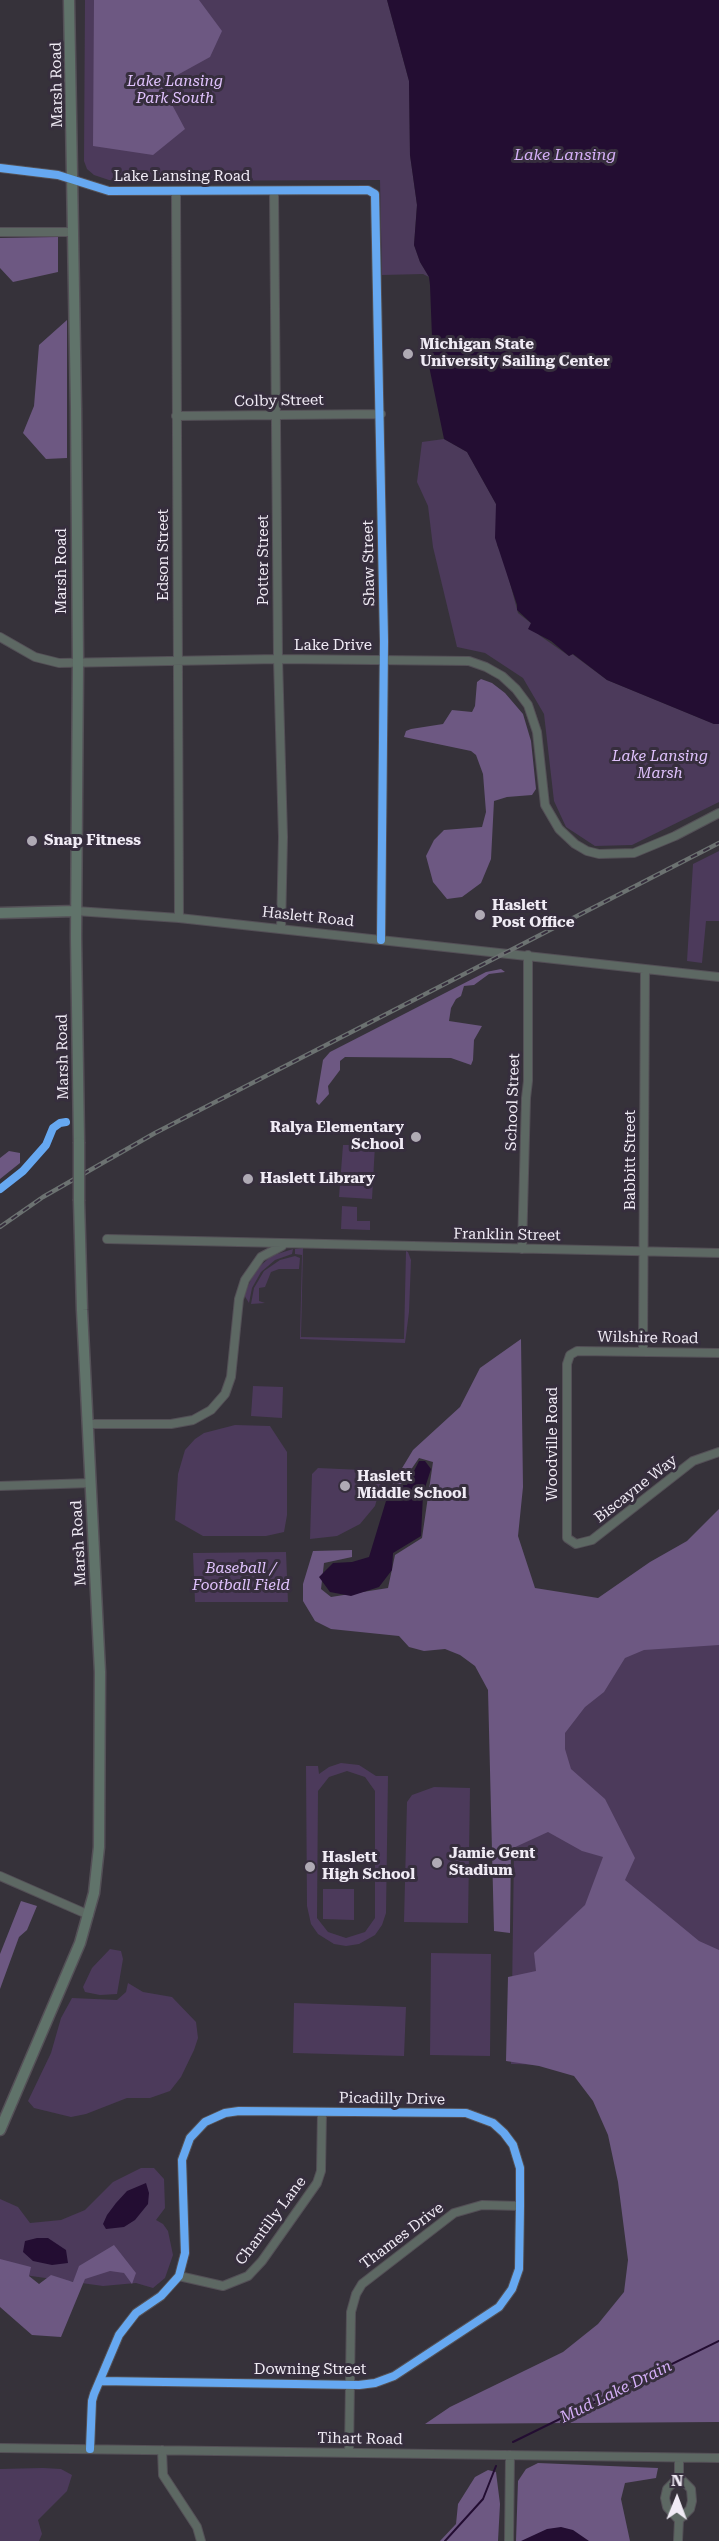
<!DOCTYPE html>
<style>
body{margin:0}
#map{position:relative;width:719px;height:2541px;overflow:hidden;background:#36323a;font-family:"Roboto Serif",serif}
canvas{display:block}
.north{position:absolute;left:647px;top:2469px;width:60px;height:60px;-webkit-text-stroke:4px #362e3d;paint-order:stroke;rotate:1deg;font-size:16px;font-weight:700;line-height:24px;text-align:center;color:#f0ebf5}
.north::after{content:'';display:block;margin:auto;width:21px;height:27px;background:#f0ebf5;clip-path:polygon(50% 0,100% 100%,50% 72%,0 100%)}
</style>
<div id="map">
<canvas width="719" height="2541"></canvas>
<div class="north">N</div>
</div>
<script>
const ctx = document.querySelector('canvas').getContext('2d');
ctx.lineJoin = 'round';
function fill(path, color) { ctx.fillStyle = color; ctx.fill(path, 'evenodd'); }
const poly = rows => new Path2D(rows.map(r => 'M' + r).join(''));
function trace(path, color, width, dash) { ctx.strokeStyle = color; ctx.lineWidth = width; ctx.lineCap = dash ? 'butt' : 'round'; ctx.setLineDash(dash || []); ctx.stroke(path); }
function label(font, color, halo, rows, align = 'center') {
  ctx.font = font + ' "Roboto Serif",serif'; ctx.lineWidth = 6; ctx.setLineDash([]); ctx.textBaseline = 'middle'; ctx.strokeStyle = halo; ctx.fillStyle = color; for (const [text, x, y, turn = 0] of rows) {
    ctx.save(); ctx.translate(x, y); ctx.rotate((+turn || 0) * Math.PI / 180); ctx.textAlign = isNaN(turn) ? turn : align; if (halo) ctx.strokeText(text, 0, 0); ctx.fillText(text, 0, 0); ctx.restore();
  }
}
const green = poly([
 [85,0,387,0,409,81,410,155,417,205,414,245,420,262,429,277,423,274,382,275,380,180,122,181,109,180,94,175,87,169,84,161],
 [444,439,467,452,496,504,497,545,503,557,518,613,532,624,539,635,569,656,572,654,607,680,714,724,719,724,719,802,632,845,595,846,566,827,554,801,544,714,523,678,485,653,457,647,433,547,428,506,417,482,422,442],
 [719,851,719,921,706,921,702,963,687,961,693,864],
 [343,1145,375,1145,372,1199,339,1197],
 [342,1206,357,1207,357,1221,370,1221,370,1230,341,1229],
 [303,1248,301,1337,404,1339,406,1251,408,1252,411,1260,409,1312,405,1343,300,1339,302,1255,295,1254,295,1249],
 [293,1249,292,1254,275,1260,261,1272,252,1288,249,1303,244,1295,255,1271,271,1256],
 [295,1256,300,1258,299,1269,279,1269,271,1272,265,1287,259,1288,259,1301,265,1303,251,1304,254,1288,264,1271,280,1260],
 [253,1386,283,1387,282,1418,251,1416],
 [235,1425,270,1426,287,1452,287,1515,284,1532,266,1536,203,1536,175,1520,178,1474,185,1450,195,1439,204,1433],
 [318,1468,385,1471,375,1506,360,1524,337,1536,310,1539,312,1474],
 [286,1552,288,1602,195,1602,193,1553],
 [517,1639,719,1642,719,2069,511,2064],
 [341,1763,359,1765,376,1776,388,1776,386,1913,382,1925,375,1935,359,1944,346,1946,334,1944,318,1934,311,1924,307,1906,306,1766,318,1766,319,1774,329,1767],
 [347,1771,365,1777,375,1791,375,1918,365,1932,346,1938,328,1932,317,1918,318,1791,329,1777],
 [434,1787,470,1788,468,1923,404,1922,407,1802,412,1795],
 [323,1889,354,1889,354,1920,323,1919],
 [110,1949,121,1951,123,1959,117,1994,100,1995,85,1992,83,1987,92,1968],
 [431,1953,491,1954,490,2056,430,2055],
 [128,1983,143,1992,172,1997,196,2022,198,2038,194,2050,181,2077,170,2091,150,2098,127,2098,86,2114,71,2117,34,2108,28,2101,51,2053,61,2018,72,1998,117,2000,126,1992],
 [294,2003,406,2007,404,2056,293,2053],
 [141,2168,154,2168,164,2179,165,2208,156,2220,163,2224,168,2231,173,2255,165,2278,153,2288,136,2283,103,2286,24,2275,0,2276,0,2199,18,2207,30,2223,61,2220,85,2210,113,2182],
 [43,2468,61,2469,72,2475,67,2491,38,2520,42,2534,39,2541,0,2541,0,2469]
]);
const forest = poly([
 [94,0,199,0,222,31,210,57,161,84,185,129,153,155,93,146],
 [58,237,58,272,13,282,0,268,0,238],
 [67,320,67,458,46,459,23,433,34,406,39,345],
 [481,679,492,683,505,693,523,714,531,741,536,789,532,795,507,797,494,801,491,859,481,883,462,897,447,899,433,882,426,856,434,840,444,830,482,827,486,812,483,774,476,755,471,751,404,737,406,731,411,729,443,724,452,710,472,712,475,706,477,682],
 [501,969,505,972,489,974,474,985,464,986,461,996,456,999,451,1008,449,1021,482,1026,474,1040,473,1060,471,1065,451,1058,345,1057,340,1061,340,1070,328,1086,329,1094,319,1105,316,1102,323,1060,330,1052,486,972],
 [9,1151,20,1153,20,1163,0,1179,0,1158],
 [521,1339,523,1487,518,1536,535,1588,598,1598,650,1562,687,1541,719,1509,719,1645,644,1650,625,1658,604,1692,585,1707,565,1733,565,1749,571,1769,605,1799,635,1858,625,1880,699,1941,719,1950,719,2422,425,2424,450,2407,563,2352,598,2324,624,2292,628,2260,618,2182,608,2135,593,2101,574,2076,539,2066,506,2061,508,1977,536,1971,534,1953,585,1905,603,1857,582,1851,548,1832,511,1849,510,1933,494,1931,488,1690,475,1666,460,1655,445,1649,424,1651,409,1647,399,1636,331,1629,315,1621,303,1601,303,1584,313,1551,352,1550,352,1557,324,1563,321,1589,331,1597,388,1588,395,1555,422,1538,433,1462,419,1458,395,1493,387,1493,413,1450,460,1407,480,1368],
 [21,1901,37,1906,27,1930,19,1937,0,1989,0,1954],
 [114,2245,136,2273,132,2284,124,2273,110,2271,85,2279,61,2337,32,2335,0,2307,0,2259,31,2267,29,2276,39,2284,51,2275,73,2282,79,2266],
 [538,2463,658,2468,656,2478,625,2483,621,2499,630,2541,516,2541,518,2481,526,2469],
 [488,2470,496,2472,500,2504,498,2541,440,2541,456,2524,458,2504,475,2477]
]);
const water = poly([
 [387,0,719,0,719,724,714,724,607,680,573,654,569,656,551,641,528,629,531,623,517,610,517,605,495,538,496,504,467,452,444,439,428,361,424,359,427,339,432,337,430,285,429,277,420,262,414,245,417,205,410,155,409,81],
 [419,1461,425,1461,431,1469,423,1494,421,1536,393,1553,392,1570,379,1587,351,1596,330,1592,319,1577,333,1563,352,1562,369,1557,386,1501,393,1500,401,1485,407,1485],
 [146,2183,149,2193,148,2204,135,2220,124,2227,106,2229,103,2224,107,2215,116,2203,127,2191],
 [37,2238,48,2238,66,2250,68,2263,52,2265,33,2261,23,2252,25,2241],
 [561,2527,573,2530,589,2541,521,2541,547,2529]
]);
const stream = poly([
 [513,2442,719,2341],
 [445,2541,483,2499,496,2466]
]);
const minor = poly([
 [0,168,58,175,109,191,368,190,375,194,384,641,381,940],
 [274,191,278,659,283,837,281,929],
 [176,192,179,918],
 [0,232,74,232],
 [176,416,381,414],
 [0,637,35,657,59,663,278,659,469,661,486,667,502,676,516,689,528,705,537,732,545,805,559,829,575,844,587,851,599,854,634,853,675,836,719,813],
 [76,911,179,918,719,977],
 [107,1239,719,1253],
 [522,1249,526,1098,528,1081,528,955],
 [643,1351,645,969],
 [719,1353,577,1351,570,1355,567,1364,567,1538,576,1544,592,1540,693,1461,719,1452],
 [88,1424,171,1424,193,1420,211,1410,225,1394,231,1377,239,1299,245,1280,261,1257,282,1246],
 [0,1486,91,1483],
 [0,1876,89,1915],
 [179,2276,223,2286,248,2276,262,2261,317,2183,321,2171,322,2112],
 [0,2448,719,2458],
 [90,2449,92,2401,94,2394,119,2335,136,2313,161,2296,179,2276,185,2253,182,2160,190,2138,205,2122,225,2113,239,2111,466,2113,493,2123,504,2133,513,2145,520,2168,520,2206,519,2269,512,2289,499,2307,394,2376,375,2383,359,2385,100,2381],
 [162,2450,163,2475,197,2527,201,2541],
 [349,2452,351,2312,356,2294,362,2284,454,2213,482,2205,520,2206],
 [679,2520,667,2507,665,2498,667,2489,679,2477,679,2458],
 [509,2541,510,2455],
 [678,2541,679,2520,690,2509,692,2501,691,2489,679,2477]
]);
const major = poly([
 [69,0,76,408,78,663,76,937,79,1142],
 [0,913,76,911],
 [0,2130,80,1943,94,1893,99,1847,100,1672,82,1310,79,1201]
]);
const rail = poly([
 [0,1227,43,1197,155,1133,719,843]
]);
const majorBridge = poly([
 [79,1142,79,1201]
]);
const cycleway = poly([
 [0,168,58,175,109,191,368,190,375,194,384,641,381,940],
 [0,1189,23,1171,46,1145,53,1128,60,1123,66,1122],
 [90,2449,92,2401,94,2394,119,2335,136,2313,161,2296,179,2276,185,2253,182,2160,190,2138,205,2122,225,2113,239,2111,466,2113,493,2123,504,2133,513,2145,520,2168,520,2206,519,2269,512,2289,499,2307,394,2376,375,2383,359,2385,100,2381]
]);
const markers = [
 [408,354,6,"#afaab4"],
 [32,841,6,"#afaab4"],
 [480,915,6,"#afaab4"],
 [416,1137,6,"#afaab4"],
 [248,1179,6,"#afaab4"],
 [345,1486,6,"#afaab4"],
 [437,1863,6,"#afaab4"],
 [310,1867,6,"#afaab4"]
];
const parkNames = [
 ["Lake Lansing",175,82],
 ["Park South",175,99],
 ["Lake Lansing",660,757],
 ["Marsh",660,774],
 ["Baseball /",241,1569],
 ["Football Field",241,1586]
];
const streetNames = [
 ["Marsh Road",57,85,-91],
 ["Lake Lansing Road",182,177],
 ["Colby Street",279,401,-1],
 ["Edson Street",164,555,-90],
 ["Potter Street",264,560,-90],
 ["Shaw Street",369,563,-91],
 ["Marsh Road",62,571,-90],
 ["Lake Drive",333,646],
 ["Haslett Road",308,917,6],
 ["Marsh Road",63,1057,-91],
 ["School Street",513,1102,-88],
 ["Babbitt Street",631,1160,-90],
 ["Franklin Street",507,1235,1],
 ["Wilshire Road",648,1338,1],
 ["Woodville Road",553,1444,-90],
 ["Biscayne Way",636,1489,-38],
 ["Marsh Road",79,1543,-93],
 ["Picadilly Drive",392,2099,1],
 ["Chantilly Lane",271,2221,-53],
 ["Thames Drive",402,2236,-37],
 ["Downing Street",310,2370],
 ["Tihart Road",360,2439,1]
];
const poiNames = [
 ["Michigan State",420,345],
 ["University Sailing Center",420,362],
 ["Snap Fitness",44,841],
 ["Haslett",492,906],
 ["Post Office",492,923],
 ["Ralya Elementary",404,1128,"right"],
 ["School",404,1145,"right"],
 ["Haslett Library",260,1179],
 ["Haslett",357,1477],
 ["Middle School",357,1494],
 ["Jamie Gent",449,1854],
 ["Stadium",449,1871],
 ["Haslett",322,1858],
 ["High School",322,1875]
];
const waterNames = [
 ["Lake Lansing",565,155],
 ["Mud Lake Drain",616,2392,-26]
];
fill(green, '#4c3a5b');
fill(forest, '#6d5882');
fill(water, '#230d32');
trace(stream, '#230d32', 2);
trace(minor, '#545057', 10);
trace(major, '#545057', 13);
trace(minor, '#5d6863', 8);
trace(major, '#60736a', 10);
trace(rail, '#6c7271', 4.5);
trace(rail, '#362e3d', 2, [7]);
trace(majorBridge, '#545057', 13, []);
trace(majorBridge, '#60736a', 10);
trace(cycleway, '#66a8f1', 8);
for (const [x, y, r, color] of markers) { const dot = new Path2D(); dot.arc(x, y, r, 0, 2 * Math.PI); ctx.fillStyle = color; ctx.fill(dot); trace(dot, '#362e3d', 2); }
label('italic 15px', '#e0c2fd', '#362e3d', parkNames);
label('15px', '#f0ebf5', '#362e3d', streetNames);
label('bold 15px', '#f0ebf5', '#362e3d', poiNames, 'left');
label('italic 16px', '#d5aff8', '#362e3d', waterNames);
</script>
